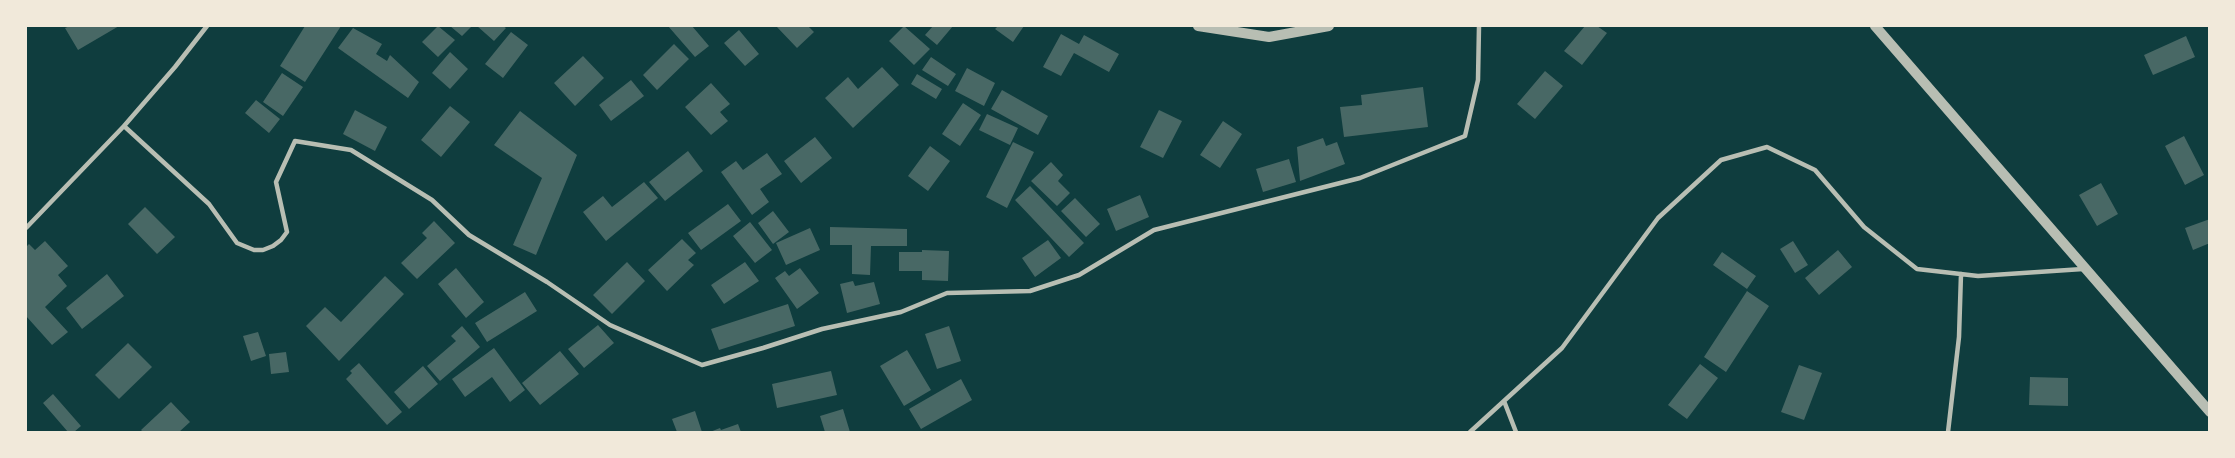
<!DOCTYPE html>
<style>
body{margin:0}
#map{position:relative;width:2235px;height:458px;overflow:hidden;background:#0f3d3e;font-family:"Nunito Sans",sans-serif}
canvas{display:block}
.frame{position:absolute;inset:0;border:27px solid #f1e9da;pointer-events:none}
</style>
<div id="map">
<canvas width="2235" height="458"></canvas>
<div class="frame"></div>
</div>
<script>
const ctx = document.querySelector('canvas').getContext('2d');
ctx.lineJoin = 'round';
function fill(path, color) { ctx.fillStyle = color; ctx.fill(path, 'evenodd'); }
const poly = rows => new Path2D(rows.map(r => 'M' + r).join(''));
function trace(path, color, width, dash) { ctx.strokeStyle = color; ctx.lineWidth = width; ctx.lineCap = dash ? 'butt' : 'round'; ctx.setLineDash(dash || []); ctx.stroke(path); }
const building = poly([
 [70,26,119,26,78,50,65,28],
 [305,26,341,26,305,82,280,66],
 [438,26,455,40,438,57,422,42],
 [450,26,472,26,462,36],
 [477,26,503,26,506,28,494,41],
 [668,26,692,26,709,46,695,57],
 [776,26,808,26,814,32,797,48],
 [904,26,930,49,914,65,889,41],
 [933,26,953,26,937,45,925,35],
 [998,26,1024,26,1013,42,995,29],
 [1585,26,1597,26,1607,33,1582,65,1564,51],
 [353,28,382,44,376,54,387,61,390,55,419,82,408,98,338,48],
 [739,30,759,54,745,66,724,43],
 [511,32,528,45,503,78,485,64],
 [1061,34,1079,44,1084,35,1119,54,1109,72,1074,53,1061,76,1043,67],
 [2186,36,2195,57,2153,75,2144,55],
 [674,44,689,59,657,90,643,75],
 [450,52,468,69,450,89,432,73],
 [583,56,604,78,575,106,554,83],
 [931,57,956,74,948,86,922,70],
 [882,67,899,85,853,128,825,98,848,77,858,89],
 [967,68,995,83,984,106,955,91],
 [1545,71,1563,86,1535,119,1517,104],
 [282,73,303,87,283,116,263,102],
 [917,74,942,89,936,99,911,84],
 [631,80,644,96,611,121,599,105],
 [711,83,730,104,720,112,728,121,711,135,685,107],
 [1423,87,1428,127,1344,137,1340,107,1362,105,1361,95],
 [1002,90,1048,116,1038,135,991,109],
 [256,100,280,119,269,133,245,113],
 [963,103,981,115,960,146,942,134],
 [450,106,470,122,441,157,421,140],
 [355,110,387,127,375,151,343,134],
 [1159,110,1182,121,1163,158,1140,147],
 [520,111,577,155,536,255,513,245,542,178,494,145],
 [987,114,1018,128,1010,145,979,130],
 [1223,121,1242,134,1220,168,1200,155],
 [2184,136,2204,175,2185,185,2165,146],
 [815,137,832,158,801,183,784,161],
 [1323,138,1326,146,1337,142,1345,164,1300,181,1297,147],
 [1013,142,1034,152,1007,208,986,197],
 [930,146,950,161,928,191,908,176],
 [688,151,703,171,665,201,649,182],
 [767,153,782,174,760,189,769,202,752,215,721,172,736,161,743,170],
 [1289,159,1296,182,1263,192,1256,169],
 [1051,162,1063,175,1058,181,1070,193,1057,206,1031,181],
 [644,182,658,198,606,241,583,212,603,196,612,207],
 [2101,183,2118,214,2097,226,2079,195],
 [1030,186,1084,243,1069,257,1015,200],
 [1140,195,1149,217,1116,231,1107,209],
 [1075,198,1100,224,1086,237,1061,211],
 [728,204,741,221,701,250,688,233],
 [145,207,175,237,157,254,128,224],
 [773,211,789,232,773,244,758,223],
 [2210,219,2210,243,2193,250,2185,228],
 [434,221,455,243,417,279,401,263,427,238,422,233],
 [750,222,772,250,755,263,733,236],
 [830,227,907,229,907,246,871,246,870,275,852,274,852,245,830,245],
 [810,228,820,250,786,265,776,243],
 [682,239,696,253,688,260,694,265,667,291,648,270],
 [1048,240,1061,258,1035,277,1022,258],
 [45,241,68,266,58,275,67,286,45,307,68,332,52,345,26,316,26,247,29,244,35,250],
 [1793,241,1808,265,1795,273,1780,249],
 [922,250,949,251,948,281,922,280,922,271,899,271,899,252,922,252],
 [1838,250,1852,267,1819,295,1805,278],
 [1722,252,1756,276,1747,289,1713,265],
 [627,262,645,281,612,314,593,295],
 [745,262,759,281,724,304,711,285],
 [456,268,484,302,466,318,438,284],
 [800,268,819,293,797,309,775,278,785,271,789,276],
 [107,274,124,296,82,329,66,308],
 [385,276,404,294,339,361,306,326,325,307,341,322],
 [853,281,855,286,874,282,880,304,847,313,840,284],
 [1747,291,1769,306,1726,372,1704,357],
 [525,292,537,311,487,342,475,323],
 [788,304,795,326,719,350,711,329],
 [598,325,614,343,584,368,568,349],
 [462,326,480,347,440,381,427,366,456,341,451,336],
 [949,326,961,361,937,369,925,334],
 [258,332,266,356,251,361,243,336],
 [128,343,152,367,119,399,95,375],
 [494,348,525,390,510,402,492,377,465,397,452,379],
 [907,350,931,390,904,406,880,366],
 [560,351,579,374,540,405,522,383],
 [286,352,289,372,271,374,269,354],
 [359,363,402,412,387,425,346,379,352,373,350,371],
 [1700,364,1718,378,1687,419,1668,405],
 [1799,365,1822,373,1804,420,1781,412],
 [423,366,438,384,409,409,394,392],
 [831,371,837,395,777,408,772,384],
 [2030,377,2068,378,2068,406,2029,405],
 [961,379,972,400,921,429,909,409],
 [53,394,81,426,74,432,68,432,43,403],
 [171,402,190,422,179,432,143,432,141,430],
 [843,409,850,432,825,432,820,416],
 [695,411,702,432,677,432,672,419],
 [738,424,741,432,710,432,720,428,721,430]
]);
const service = poly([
 [124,126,175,67,207,26],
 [26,228,124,126,209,204,237,243,254,250,263,250,273,246,281,240,287,232,276,182,295,141,351,150,432,200,469,235,547,282,610,325,702,365,763,348,822,329,901,312,947,293,1030,291,1079,275,1154,230,1360,178,1465,136,1478,80,1479,26],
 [1504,401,1516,432],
 [1470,432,1562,348,1658,218,1721,160,1767,147,1815,170,1864,227,1917,269,1978,276,2083,269],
 [1948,432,1959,337,1961,274]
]);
const tertiary = poly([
 [1198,26,1269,37,1329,26],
 [1875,26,2210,412]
]);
fill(building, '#486865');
trace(service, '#b8beb3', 4.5);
trace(tertiary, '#b8beb3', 10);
</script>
